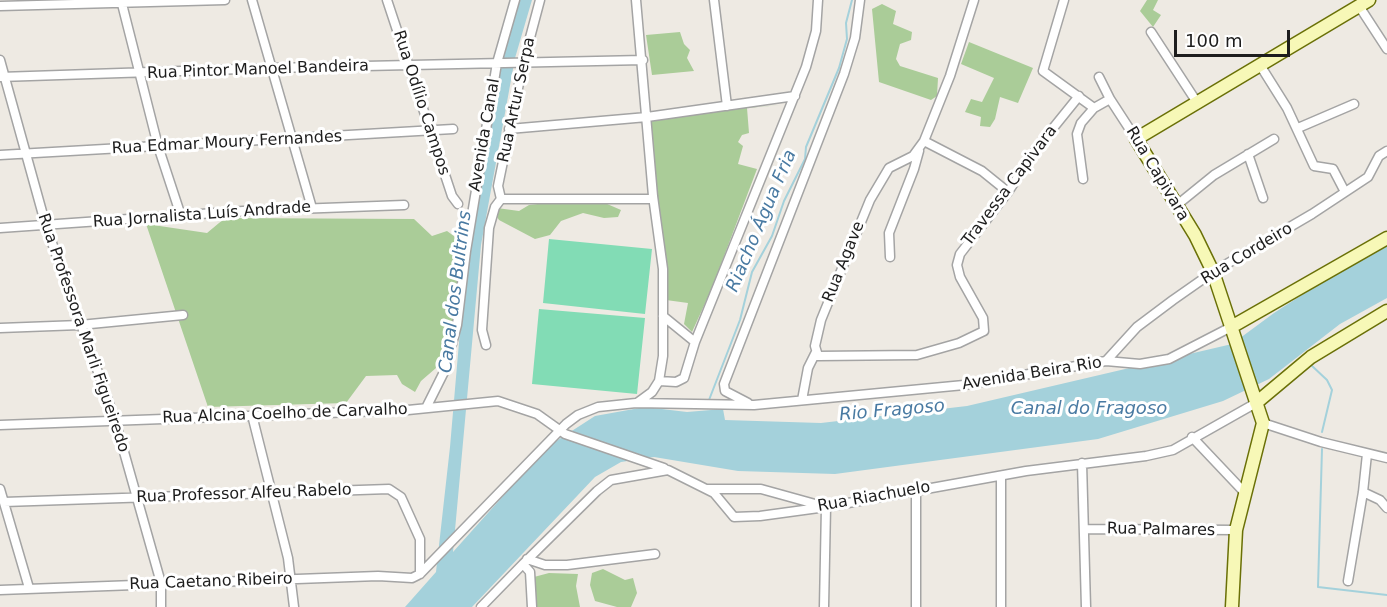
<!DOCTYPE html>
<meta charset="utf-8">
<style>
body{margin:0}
#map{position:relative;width:1387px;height:607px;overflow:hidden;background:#eeeae3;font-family:"DejaVu Sans",sans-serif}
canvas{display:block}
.scale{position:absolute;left:1174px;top:30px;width:116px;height:27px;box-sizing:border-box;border:3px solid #1d1d1d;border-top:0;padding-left:8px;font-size:18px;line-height:21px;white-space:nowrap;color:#1d1d1d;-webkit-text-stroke:4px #fff;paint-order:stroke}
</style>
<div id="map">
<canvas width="1387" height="607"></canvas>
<div class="scale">100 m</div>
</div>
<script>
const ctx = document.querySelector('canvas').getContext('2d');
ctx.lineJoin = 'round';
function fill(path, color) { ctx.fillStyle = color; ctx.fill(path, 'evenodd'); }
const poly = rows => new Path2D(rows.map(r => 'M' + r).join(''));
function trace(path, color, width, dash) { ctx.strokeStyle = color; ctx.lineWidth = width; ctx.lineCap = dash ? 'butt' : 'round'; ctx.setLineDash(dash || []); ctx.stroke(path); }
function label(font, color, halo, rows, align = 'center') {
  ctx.font = font + ' "DejaVu Sans",sans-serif'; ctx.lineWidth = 6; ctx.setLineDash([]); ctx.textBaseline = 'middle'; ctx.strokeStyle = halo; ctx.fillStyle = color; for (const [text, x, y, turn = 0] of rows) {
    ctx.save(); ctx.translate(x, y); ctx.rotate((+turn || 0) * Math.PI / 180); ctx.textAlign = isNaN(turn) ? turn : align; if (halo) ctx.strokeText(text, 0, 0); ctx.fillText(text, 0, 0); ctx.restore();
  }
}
const forest = poly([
 [1147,0,1158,0,1153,10,1161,15,1153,27,1140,11],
 [882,4,896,11,893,24,912,32,911,40,900,44,896,59,900,66,938,78,937,96,931,100,879,82,872,9],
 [680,32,684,44,690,50,687,58,694,71,652,75,646,35],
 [969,42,1033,68,1018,103,1000,97,995,119,990,127,980,126,981,117,965,112,971,99,982,102,994,78,961,64],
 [781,105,747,108,749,133,742,135,738,142,743,146,738,164,757,169,712,288,692,332,684,324,688,303,666,300,647,117,677,113],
 [572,200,598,200,621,210,618,217,604,218,583,213,561,221,550,235,535,239,499,220,496,215,497,208,519,211,529,205],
 [225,218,414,219,432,236,447,231,462,242,450,351,436,368,421,381,415,392,402,384,397,375,366,376,346,403,208,407,146,224,207,233],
 [603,569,625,580,633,578,637,593,631,607,617,607,595,601,590,585,592,573],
 [549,573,578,574,576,586,580,607,533,607,534,577]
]);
const pitch = poly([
 [549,239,652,249,645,314,543,303],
 [539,309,645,318,637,394,532,384]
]);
const water = poly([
 [519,0,532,0,515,58,481,245,453,552,547,447,595,416,645,407,687,412,723,409,725,420,821,423,967,406,1232,344,1274,313,1387,240,1387,298,1340,324,1269,379,1223,401,1098,439,835,474,738,471,654,457,621,462,595,477,472,607,405,607,436,572,450,447,466,261,502,58]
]);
const stream = poly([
 [1311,365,1327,380,1332,390,1322,432],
 [709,400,740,320,752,272,772,236,784,201,805,159,806,147,839,68,847,39,846,23,852,0],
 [1322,449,1318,587,1387,595]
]);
const street = poly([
 [121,0,158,146,181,216],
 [252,0,312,208],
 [387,0,452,196,458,204],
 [636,0,653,196,663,269,663,356,659,381,652,392,637,403],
 [714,0,727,106],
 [974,0,950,76,924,141,913,156,889,168,870,200,821,320,815,346,818,356,917,355,959,343,984,331,983,318,960,277,957,265,960,254,1008,192,1037,148,1079,96],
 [1064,0,1043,71,1094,108,1110,99,1136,139],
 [0,6,225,0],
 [1359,6,1387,49],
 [1151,32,1198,104],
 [0,60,46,226,115,420,161,583,161,607],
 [1260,65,1287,108,1314,166,1333,169,1345,192],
 [0,77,272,68,643,60],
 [1099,77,1110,99],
 [1298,128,1354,104],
 [509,129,647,117,795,96],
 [924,141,982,171,1008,192],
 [1248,154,1263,198],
 [0,155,453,129],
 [1083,179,1077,134,1081,123,1094,108],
 [501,199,498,186,523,64,540,0],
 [501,199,653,199],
 [1177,205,1214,175,1274,139],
 [0,228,243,211,404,205],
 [890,257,889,233,914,169,919,151],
 [663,316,695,342],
 [0,328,80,325,183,315],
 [486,345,482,330,489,228,495,207,501,199],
 [1106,361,1137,327,1173,300,1213,272,1312,214,1368,177,1379,156,1387,151],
 [659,381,676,382,684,378,695,342,806,67,816,31,818,0],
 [802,400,808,368,816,352],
 [748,403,725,391,724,384,844,74,855,38,860,0],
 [426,408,445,370,457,325,466,251,497,63,515,0],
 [252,415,288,558,294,607],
 [1263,423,1321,442,1387,458],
 [0,425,408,410,498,401,537,414,565,434,664,468],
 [1192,437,1245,493],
 [1082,463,1086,607],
 [1001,476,1001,607],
 [0,489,29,588],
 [707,489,761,489,826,507,824,607],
 [1363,492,1380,500,1387,508],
 [4,502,389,489,401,497,420,539,420,574],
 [1085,529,1236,530],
 [527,559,545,565,567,565,655,554],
 [1348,581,1363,492,1367,454],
 [0,590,378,576,412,578,420,574,566,424,578,415,598,407,636,403,754,405,964,385,1106,361,1140,364,1169,359,1233,326],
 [481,607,523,564],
 [532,607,530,572,523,564,597,491,611,480,668,470,714,493,734,517,760,516,826,507,1026,471,1146,456,1173,450,1256,403],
 [916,607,916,490]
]);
const secondary = poly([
 [1233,326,1387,238],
 [1256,403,1311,357,1387,311],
 [1232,607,1236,530,1263,423,1213,272,1195,235,1136,139,1369,0]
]);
const streetNames = [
 ["Rua Pintor Manoel Bandeira",258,70,-2],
 ["Rua Artur Serpa",517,100,-78],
 ["Rua Odílio Campos",421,103,72],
 ["Avenida Canal",485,135,-80],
 ["Rua Edmar Moury Fernandes",227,143,-3],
 ["Rua Capivara",1157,174,59],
 ["Travessa Capivara",1010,186,-53],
 ["Rua Jornalista Luís Andrade",202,215,-4],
 ["Rua Cordeiro",1247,254,-31],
 ["Rua Agave",844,262,-68],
 ["Rua Professora Marli Figueiredo",83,333,71],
 ["Avenida Beira Rio",1032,374,-9],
 ["Rua Alcina Coelho de Carvalho",285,414,-2],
 ["Rua Professor Alfeu Rabelo",244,494,-2],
 ["Rua Riachuelo",874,497,-10],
 ["Rua Palmares",1161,530,1],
 ["Rua Caetano Ribeiro",211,582,-2]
];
const waterNames = [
 ["Riacho Água Fria",762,221,-67],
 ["Canal dos Bultrins",456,292,-83],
 ["Canal do Fragoso",1089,409],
 ["Rio Fragoso",892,411,-5]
];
fill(forest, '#aacc98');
fill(pitch, '#82dcb5');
fill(water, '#a4d1db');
trace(stream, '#a4d1db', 2);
trace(street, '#a4a4a4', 11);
trace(secondary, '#6a7007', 15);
trace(street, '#fff', 8);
trace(secondary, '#f7f8b7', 12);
label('16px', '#1d1d1d', '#fff', streetNames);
label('italic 18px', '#497aa2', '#fff', waterNames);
</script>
